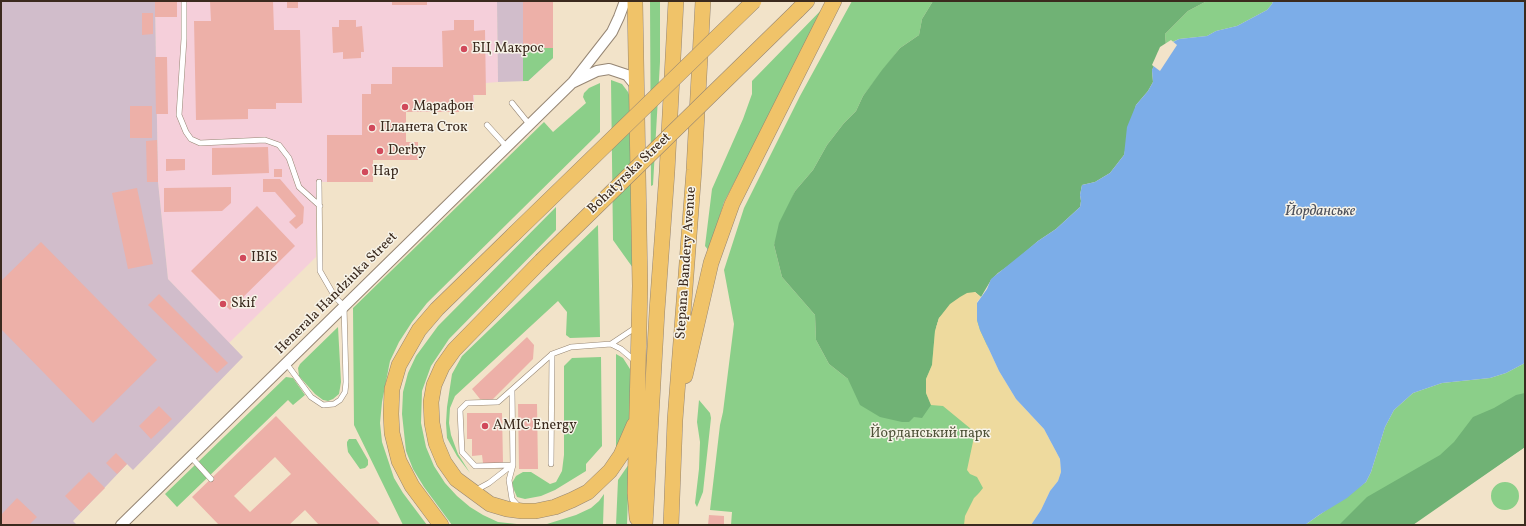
<!DOCTYPE html>
<meta charset="utf-8">
<style>
body{margin:0}
#map{position:relative;width:1526px;height:526px;overflow:hidden;background:#f2e3c9;font-family:Vollkorn,serif}
canvas{display:block}
.frame{position:absolute;inset:0;border:2px solid #3b2a1e;pointer-events:none}
</style>
<div id="map">
<canvas width="1526" height="526"></canvas>
<div class="frame"></div>
</div>
<script>
const ctx = document.querySelector('canvas').getContext('2d');
ctx.lineJoin = 'round';
function fill(path, color) { ctx.fillStyle = color; ctx.fill(path, 'evenodd'); }
const poly = rows => new Path2D(rows.map(r => 'M' + r).join(''));
function trace(path, color, width, dash) { ctx.strokeStyle = color; ctx.lineWidth = width; ctx.lineCap = dash ? 'butt' : 'round'; ctx.setLineDash(dash || []); ctx.stroke(path); }
function label(font, color, halo, rows, align = 'center') {
  ctx.font = font + ' Vollkorn,serif'; ctx.lineWidth = 3; ctx.setLineDash([]); ctx.textBaseline = 'middle'; ctx.strokeStyle = halo; ctx.fillStyle = color; for (const [text, x, y, turn = 0] of rows) {
    ctx.save(); ctx.translate(x, y); ctx.rotate((+turn || 0) * Math.PI / 180); ctx.textAlign = isNaN(turn) ? turn : align; if (halo) ctx.strokeText(text, 0, 0); ctx.fillText(text, 0, 0); ctx.restore();
  }
}
const built = poly([
 [155,1,497,1,498,82,486,83,474,95,474,108,459,108,459,112,406,112,406,142,418,142,418,160,373,160,373,182,316,182,316,257,229,343,168,279,158,182]
]);
const industrial = poly([
 [1,1,155,1,158,182,168,279,243,357,133,470,127,464,73,521,77,525,1,525],
 [497,1,553,1,553,58,528,81,498,82]
]);
const green = poly([
 [650,1,660,1,660,62,653,185,651,186],
 [830,1,724,202,709,251,705,246,712,189,743,119,752,94,752,81],
 [852,1,933,1,922,19,919,35,900,48,863,96,856,111,844,123,827,145,813,170,795,191,774,245,782,277,815,315,816,340,829,364,848,379,977,303,1031,525,731,525,732,512,710,510,720,425,723,412,734,324,724,270,744,208,800,96],
 [1207,1,1273,1,1272,4,1267,10,1237,26,1216,31,1207,36,1179,39,1166,45,1165,34,1188,11],
 [523,48,553,48,553,58,528,81,523,81],
 [611,80,622,84,628,92,631,100,633,268,613,240],
 [600,83,600,132,427,303,412,322,399,342,390,361,382,402,380,423,382,442,394,478,403,493,427,525,403,525,354,425,353,308,544,122,553,132,586,103,583,97,584,93,589,88],
 [556,207,556,230,449,339,431,366,422,391,421,423,426,447,434,466,445,483,457,496,470,507,483,515,498,522,526,525,452,525,424,487,413,469,406,451,402,414,403,392,408,373,416,356,438,326],
 [598,225,600,337,570,338,566,335,567,312,558,301,455,396,450,408,449,423,451,435,458,454,470,473,457,456,447,438,446,423,447,407,452,374,462,356],
 [338,327,341,382,339,394,333,399,328,401,323,400,315,394,299,376,298,368,300,364],
 [616,354,623,358,630,369,630,418,616,449],
 [601,357,602,446,586,464,586,471,555,490,541,496,525,499,517,497,514,490,512,483,516,476,523,472,531,472,550,484,556,482,562,471,564,455,564,366,572,358],
 [1525,363,1525,447,1411,525,1305,525,1366,482,1371,472,1385,427,1394,410,1413,393,1442,383,1490,378,1506,373],
 [286,377,293,378,305,395,293,405,288,400,177,507,165,494],
 [699,400,710,413,711,418,703,492,697,507,695,503,699,469,700,442,697,422],
 [349,439,356,439,368,460,368,465,365,468,360,469,348,452,347,445,347,442],
 [629,464,627,525,616,525,618,480],
 '1491 496a14 14 0 1 1 28 0a14 14 0 1 1-28 0Z',
 [604,494,603,525,530,525,547,524,576,515,591,508,599,501]
]);
const forest = poly([
 [933,1,1207,1,1188,11,1165,34,1166,45,1152,70,1153,82,1148,91,1136,105,1124,155,1110,173,1095,182,1082,185,1080,195,1081,201,1080,207,1056,229,1038,241,1014,262,998,273,991,280,981,297,975,292,939,318,935,331,932,365,926,379,926,393,931,405,922,418,914,417,909,422,902,422,880,417,860,405,848,379,829,364,816,340,815,315,782,277,774,245,779,223,795,191,813,170,827,145,844,123,856,111,863,96,882,70,900,48,919,35,922,19],
 [1525,393,1525,447,1413,525,1339,525,1367,497,1440,455,1454,442,1473,417,1494,408,1516,395]
]);
const sand = poly([
 [975,292,981,297,977,302,977,320,980,330,999,371,1016,399,1044,429,1060,459,1061,472,1058,481,1050,491,1041,510,1031,525,964,525,965,516,974,498,979,493,983,488,977,477,970,474,967,470,974,437,971,429,943,406,931,405,926,393,926,379,932,365,935,331,939,318,950,304,960,297,967,293]
]);
const water = poly([
 [1273,1,1525,1,1525,363,1506,373,1490,378,1442,383,1413,393,1394,410,1385,427,1371,472,1366,482,1347,498,1319,515,1305,525,1031,525,1041,510,1050,491,1058,481,1061,472,1060,459,1044,429,1016,399,999,371,980,330,977,320,977,303,987,289,991,279,1038,241,1056,229,1080,207,1081,201,1080,195,1082,185,1095,182,1110,173,1124,155,1127,127,1136,105,1148,91,1153,82,1152,70,1161,48,1179,39,1207,36,1216,31,1237,26,1267,10,1272,4]
]);
const pier = poly([
 [1171,40,1177,45,1160,71,1152,65,1160,47]
]);
const building = poly([
 [155,1,177,1,177,17,155,17],
 [210,1,273,1,274,30,300,30,302,103,276,103,276,109,248,109,248,119,196,120,194,21,211,21],
 [287,1,298,1,298,8,287,8],
 [392,1,427,1,427,5,392,5],
 [523,1,553,1,553,48,523,48],
 [142,13,153,13,153,34,142,35],
 [339,20,356,20,356,27,362,26,364,52,361,52,361,58,343,59,343,52,333,53,332,27,339,27],
 [454,20,474,20,474,31,485,30,486,95,473,95,474,108,459,108,459,112,406,112,406,142,418,142,418,160,373,160,373,182,327,182,327,135,362,135,362,94,371,94,371,84,392,84,392,67,443,67,442,31,454,30],
 [155,57,167,57,168,114,156,114],
 [130,106,152,106,152,138,130,138],
 [157,140,158,182,147,182,146,141],
 [268,147,269,173,212,175,212,148],
 [166,159,185,159,185,170,166,171],
 [274,169,282,169,282,177,274,177],
 [263,179,280,179,304,207,303,223,296,229,289,222,296,216,275,192,263,192],
 [231,187,231,203,222,211,164,212,164,188],
 [137,188,153,264,128,269,112,193],
 [257,206,295,246,230,310,191,271],
 [41,242,157,360,93,423,1,329,1,281],
 [159,294,228,363,217,373,148,305],
 [527,337,534,345,533,359,492,400,480,399,472,389],
 [518,404,537,404,538,469,519,469],
 [159,406,172,419,151,439,139,426],
 [467,413,502,413,503,463,483,463,482,455,472,456,472,439,467,439],
 [276,416,381,525,319,525,305,510,289,525,219,525,192,497],
 [275,457,291,474,250,512,234,496],
 [116,453,127,464,117,474,106,463],
 [89,472,105,488,81,512,65,496],
 [17,498,37,517,29,525,1,525,1,515],
 [709,515,724,516,724,525,708,525]
]);
const lane = poly([
 [184,1,184,39,179,115,186,132,191,139,200,143,265,140,279,145,289,158,299,187,320,206],
 [512,103,529,124],
 [487,125,506,146],
 [611,344,621,349,635,361],
 [286,363,311,397,323,405,334,404,340,400,345,392,346,382,344,306,335,297,320,271,319,182],
 [512,391,513,465,509,480,512,499,519,507],
 [191,457,211,479],
 [551,464,552,354],
 [513,465,475,466,462,452,460,410,467,403,498,402,552,354,571,347,611,344,635,328],
 [476,490,489,483,512,465]
]);
const street = poly([
 [574,82,597,71,609,69,627,75,636,86],
 [121,525,573,82,612,32,619,17,625,1]
]);
const primary = poly([
 [635,1,640,286,635,493,637,518],
 [797,11,807,1],
 [541,261,454,350,442,367,434,385,431,402,432,423,436,443,444,462,456,479,490,504,507,509,522,511,536,511,555,507,572,500,588,492,610,471,621,455,634,425],
 [685,376,711,263,732,204,834,1],
 [441,525,412,486,399,461,392,433,391,414,392,389,399,365,419,330,437,309,514,234],
 [645,525,657,311,667,172,676,1],
 [671,525,675,420,694,170,703,1]
]);
const primaryBridge = poly([
 [514,234,754,1],
 [541,261,797,11]
]);
const markers = [
 [464,49,4,"#d1495b"],
 [405,107,4,"#d1495b"],
 [372,128,4,"#d1495b"],
 [380,151,4,"#d1495b"],
 [365,172,4,"#d1495b"],
 [243,258,4,"#d1495b"],
 [223,304,4,"#d1495b"],
 [485,426,4,"#d1495b"]
];
const poiNames = [
 ["БЦ Макрос",472,49],
 ["Марафон",413,107],
 ["Планета Сток",380,128],
 ["Derby",388,151],
 ["Hap",373,172],
 ["IBIS",251,258],
 ["Skif",231,304],
 ["AMIC Energy",493,426]
];
const streetNames = [
 ["Bohatyrska Street",630,174,-44],
 ["Stepana Bandery Avenue",687,263,-86],
 ["Henerala Handziuka Street",337,294,-45]
];
const parkNames = [
 ["Йорданський парк",930,434]
];
const waterNames = [
 ["Йорданське",1320,212]
];
fill(built, '#f5cfda');
fill(industrial, '#d1bdcb');
fill(green, '#8bcf89');
fill(forest, '#70b275');
fill(sand, '#eeda9e');
fill(water, '#7cade8');
fill(pier, '#f2e3c9');
fill(building, '#edb0a8');
trace(lane, '#968674', 6);
trace(street, '#968674', 12);
trace(primary, '#968674', 16);
trace(lane, '#fff', 5);
trace(street, '#fff', 10);
trace(primary, '#f0c369', 15);
trace(primaryBridge, '#968674', 16, []);
trace(primaryBridge, '#f0c369', 15);
for (const [x, y, r, color] of markers) { const dot = new Path2D(); dot.arc(x, y, r, 0, 2 * Math.PI); ctx.fillStyle = color; ctx.fill(dot); trace(dot, '#f7f3e8', 1.5); }
label('14px', '#3b2a1e', '#f7f3e8', poiNames, 'left');
label('14px', '#3b2a1e', '#f7f3e8', streetNames);
label('14px', '#4f5339', '#f7f3e8', parkNames);
label('italic 15px', '#4e515b', '#f7f3e8', waterNames);
</script>
